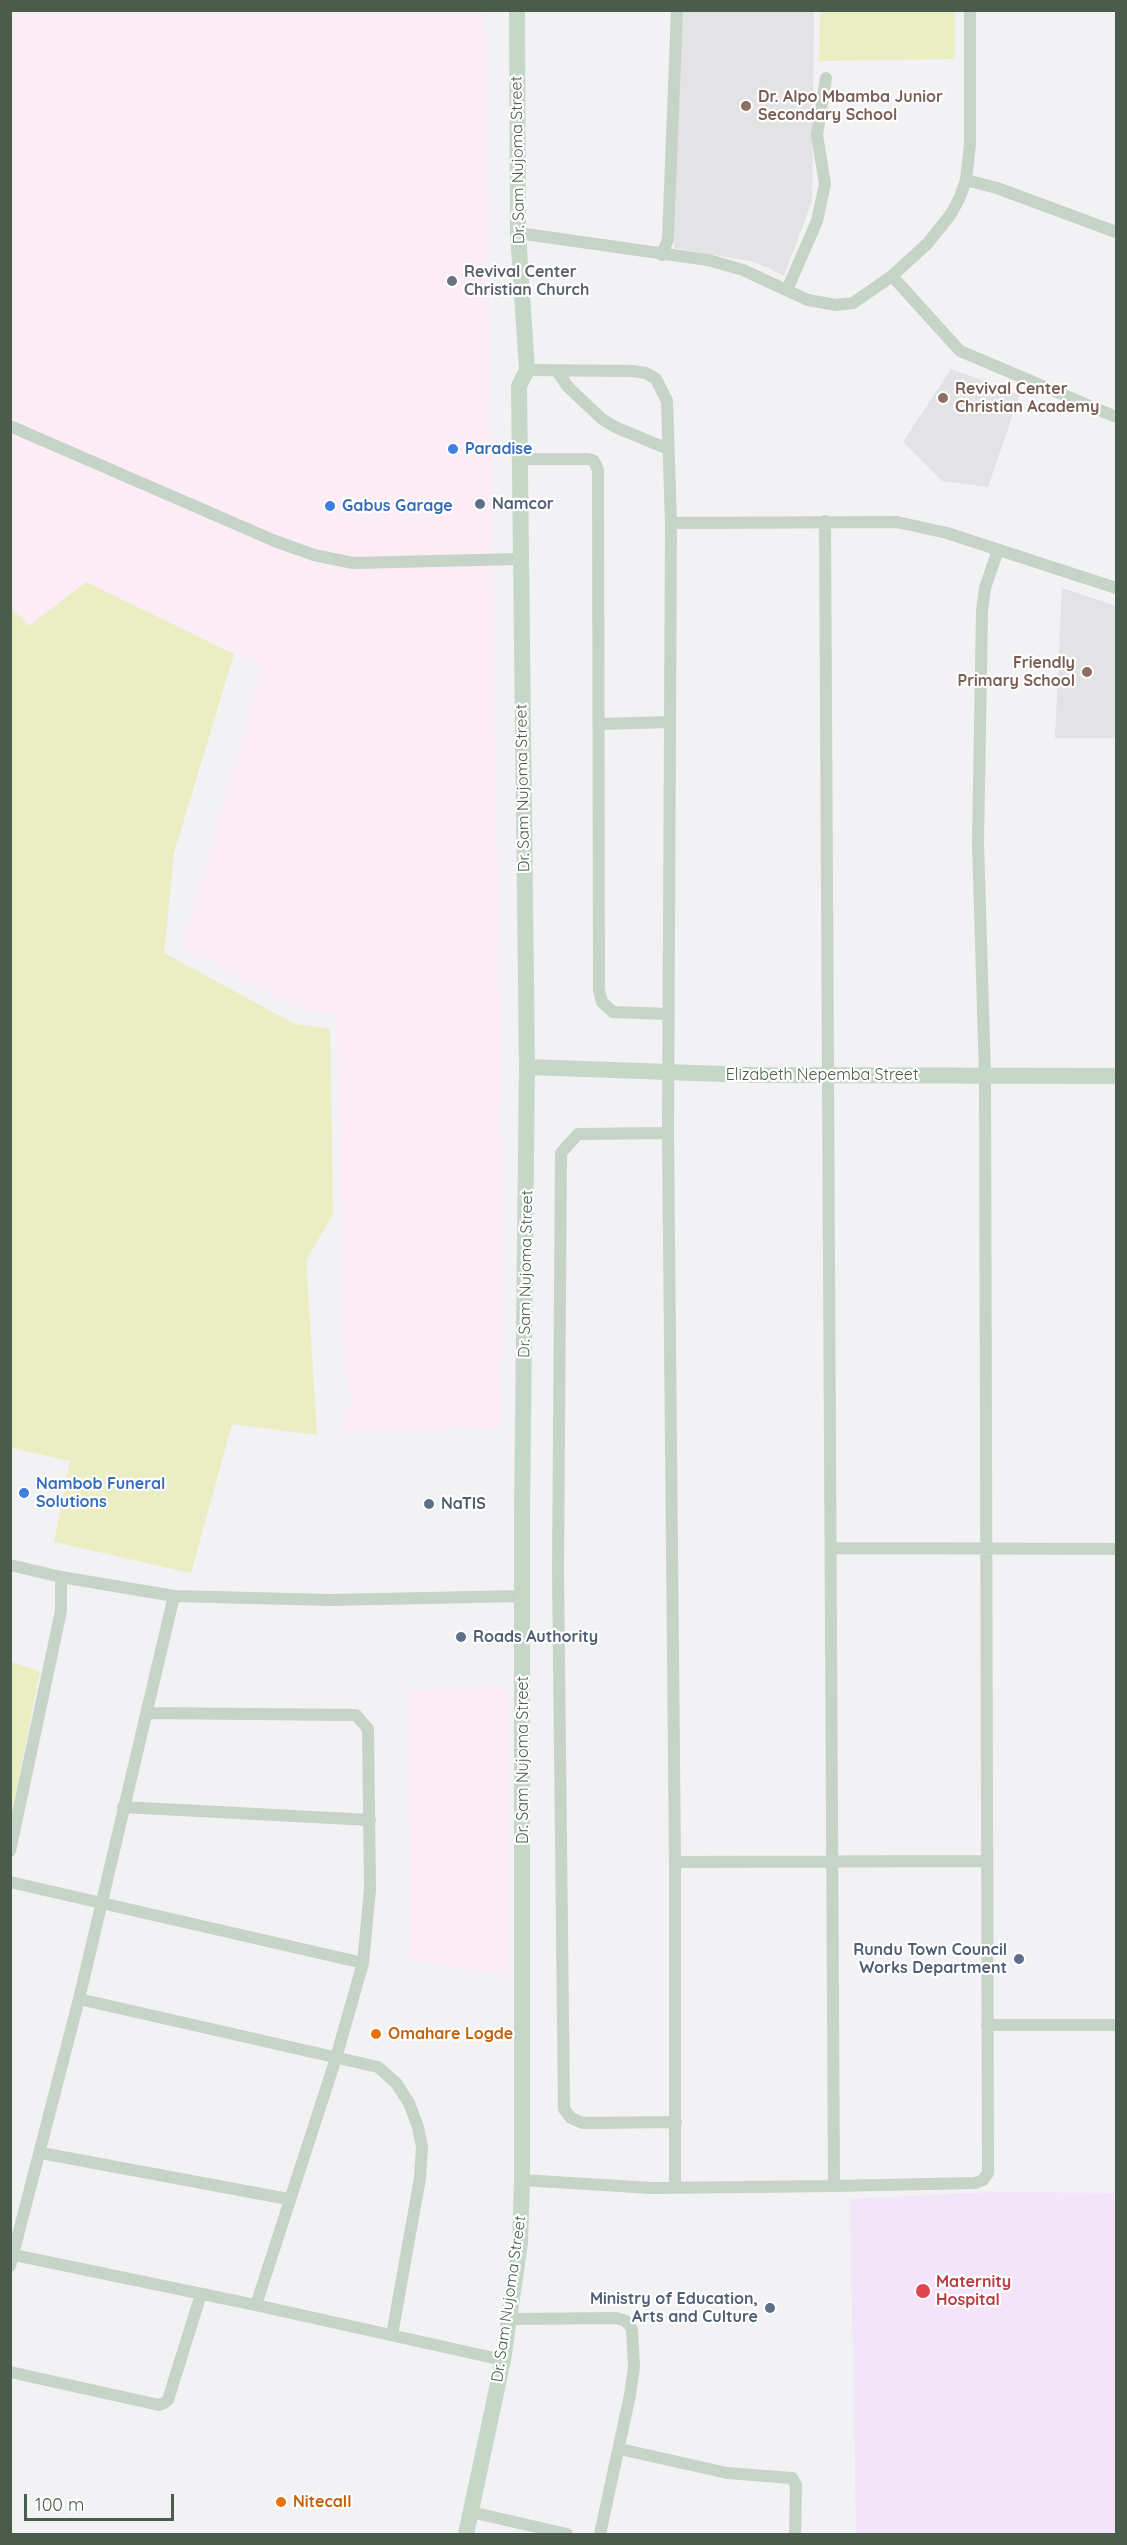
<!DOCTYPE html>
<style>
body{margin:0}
#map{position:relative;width:1127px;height:2545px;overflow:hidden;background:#f2f1f3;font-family:Quicksand,sans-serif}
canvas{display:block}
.frame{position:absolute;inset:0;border:12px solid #4a5d4c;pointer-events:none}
.scale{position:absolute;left:24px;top:2494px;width:150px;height:27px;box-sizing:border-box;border:3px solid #4a5d4c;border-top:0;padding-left:8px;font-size:18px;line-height:21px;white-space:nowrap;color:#4a5d4c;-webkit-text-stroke:4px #fff;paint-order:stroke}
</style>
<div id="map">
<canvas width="1127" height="2545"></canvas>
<div class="frame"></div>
<div class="scale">100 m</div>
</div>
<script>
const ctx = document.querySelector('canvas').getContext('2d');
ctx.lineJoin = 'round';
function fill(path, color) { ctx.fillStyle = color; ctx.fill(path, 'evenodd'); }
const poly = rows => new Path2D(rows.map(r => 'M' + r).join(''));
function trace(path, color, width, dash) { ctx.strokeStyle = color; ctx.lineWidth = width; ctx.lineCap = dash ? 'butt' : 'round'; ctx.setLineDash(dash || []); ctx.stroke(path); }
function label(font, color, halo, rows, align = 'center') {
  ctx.font = font + ' Quicksand,sans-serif'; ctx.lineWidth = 4.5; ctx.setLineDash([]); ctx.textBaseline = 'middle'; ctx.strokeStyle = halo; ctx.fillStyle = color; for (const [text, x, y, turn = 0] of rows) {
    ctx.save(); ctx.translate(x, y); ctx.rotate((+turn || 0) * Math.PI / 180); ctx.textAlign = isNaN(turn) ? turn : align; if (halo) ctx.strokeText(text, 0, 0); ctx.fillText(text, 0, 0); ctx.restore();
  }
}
const commercial = poly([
 [11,11,485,11,503,1255,500,1428,341,1432,352,1393,345,1368,336,1012,307,1011,182,948,262,667,86,582,29,627,11,607],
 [509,1688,509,1976,410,1960,409,1690]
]);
const education = poly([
 [682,11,814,11,812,201,784,276,755,262,674,248],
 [951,369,1020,394,988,487,942,481,903,442],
 [1062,588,1116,606,1116,738,1055,738]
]);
const medical = poly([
 [994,2192,1116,2193,1116,2534,856,2534,850,2199]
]);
const green = poly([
 [820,11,955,11,955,59,819,61],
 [86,582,234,654,174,853,164,953,295,1024,330,1029,333,1215,306,1260,317,1435,232,1424,191,1573,54,1542,70,1461,11,1448,11,607,29,626],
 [11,1662,40,1671,11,1818,10,1662]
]);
const street = poly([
 [966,180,997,188,1116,232],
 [518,233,708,260,743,270,808,300,836,305,853,303,892,276,928,243,951,214,960,197,966,180,970,145,970,10],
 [662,255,668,239,677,10],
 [892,276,960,351,1116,417],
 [787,290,817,221,825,184,817,135,826,78],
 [527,370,633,371,646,373,656,379,667,401,671,523,668,1133,675,1862,675,2187],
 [557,371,568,387,602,419,615,427,668,449],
 [10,426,275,541,314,555,353,563,520,559],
 [519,459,589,459,594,461,598,470,599,990,602,1002,613,1012,669,1014],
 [825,521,834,2186],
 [671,523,897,522,947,533,1116,588],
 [599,724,670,722],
 [668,1133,578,1134,561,1153,558,1571,564,2109,571,2118,583,2123,676,2122],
 [831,1548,1116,1549],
 [10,1565,61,1577,174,1596,330,1600,523,1596],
 [146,1713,356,1715,368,1729,370,1889,363,1963,336,2058,256,2305],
 [123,1807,370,1820],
 [10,1851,61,1611,61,1577],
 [675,1862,986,1861],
 [10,1882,363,1963],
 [79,1999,378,2067,396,2083,409,2103,418,2127,422,2147,420,2178,392,2335],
 [987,2025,1116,2025],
 [41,2153,288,2199],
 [522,2180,652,2188,834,2186,975,2183,983,2180,988,2173,985,1075,978,843,982,611,985,588,998,550],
 [10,2254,256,2305,503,2360],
 [10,2266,79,1999,174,1596],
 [509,2319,616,2318,626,2321,632,2329,634,2367,630,2395,600,2534],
 [10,2372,159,2405,164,2403,168,2400,201,2294],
 [620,2449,727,2473,792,2478,796,2485,795,2534],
 [471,2512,567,2534]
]);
const secondary = poly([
 [527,1067,752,1075,1116,1076],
 [466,2534,503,2360,520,2243,522,2180,522,1515,527,1067,519,386,527,370,518,233,517,10]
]);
const markers = [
 [746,106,6,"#8d6e63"],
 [452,281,6,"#6b7280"],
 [943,398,6,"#8d6e63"],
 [453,449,6,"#3f7fe0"],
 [480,504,6,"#5c6f8a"],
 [330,506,6,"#3f7fe0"],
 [1087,672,6,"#8d6e63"],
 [24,1493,6,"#3f7fe0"],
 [429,1504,6,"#5c6f8a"],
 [461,1637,6,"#5c6f8a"],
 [1019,1959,6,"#5c6f8a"],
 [376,2034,6,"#e8710a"],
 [923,2291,8,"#e0444e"],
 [770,2308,6,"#5c6f8a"],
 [281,2502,6,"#e8710a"]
];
const educationNames = [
 ["Dr. Alpo Mbamba Junior",758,97],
 ["Secondary School",758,115],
 ["Revival Center",955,389],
 ["Christian Academy",955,407],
 ["Friendly",1075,663,"right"],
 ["Primary School",1075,681,"right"]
];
const streetNames = [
 ["Dr. Sam Nujoma Street",518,160,-91],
 ["Dr. Sam Nujoma Street",523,788,-91],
 ["Elizabeth Nepemba Street",822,1075],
 ["Dr. Sam Nujoma Street",526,1274,-89],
 ["Dr. Sam Nujoma Street",523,1760,-90],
 ["Dr. Sam Nujoma Street",509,2299,-82]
];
const worshipNames = [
 ["Revival Center",464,272],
 ["Christian Church",464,290]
];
const shopNames = [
 ["Paradise",465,449],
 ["Gabus Garage",342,506],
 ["Nambob Funeral",36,1484],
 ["Solutions",36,1502]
];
const serviceNames = [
 ["Namcor",492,504],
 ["NaTIS",441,1504],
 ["Roads Authority",473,1637],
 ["Rundu Town Council",1007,1950,"right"],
 ["Works Department",1007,1968,"right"],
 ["Ministry of Education,",758,2299,"right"],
 ["Arts and Culture",758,2317,"right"]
];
const foodNames = [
 ["Omahare Logde",388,2034],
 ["Nitecall",293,2502]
];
const healthNames = [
 ["Maternity",936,2282],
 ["Hospital",936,2300]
];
fill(commercial, '#fbecf6');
fill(education, '#e3e2e4');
fill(medical, '#f4e4fa');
fill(green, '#ebedc3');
trace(street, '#c5d4c7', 12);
trace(secondary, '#c5d8c8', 16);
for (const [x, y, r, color] of markers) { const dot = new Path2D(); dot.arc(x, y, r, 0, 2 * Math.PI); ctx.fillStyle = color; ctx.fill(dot); trace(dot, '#fff', 2); }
label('bold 16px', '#785e54', '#fff', educationNames, 'left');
label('16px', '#4a5d4c', '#fff', streetNames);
label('bold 16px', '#5b616d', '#fff', worshipNames, 'left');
label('bold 16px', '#366cbe', '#fff', shopNames, 'left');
label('bold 16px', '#4e5e75', '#fff', serviceNames, 'left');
label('bold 16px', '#c56008', '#fff', foodNames, 'left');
label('bold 16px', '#be3a42', '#fff', healthNames, 'left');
</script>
